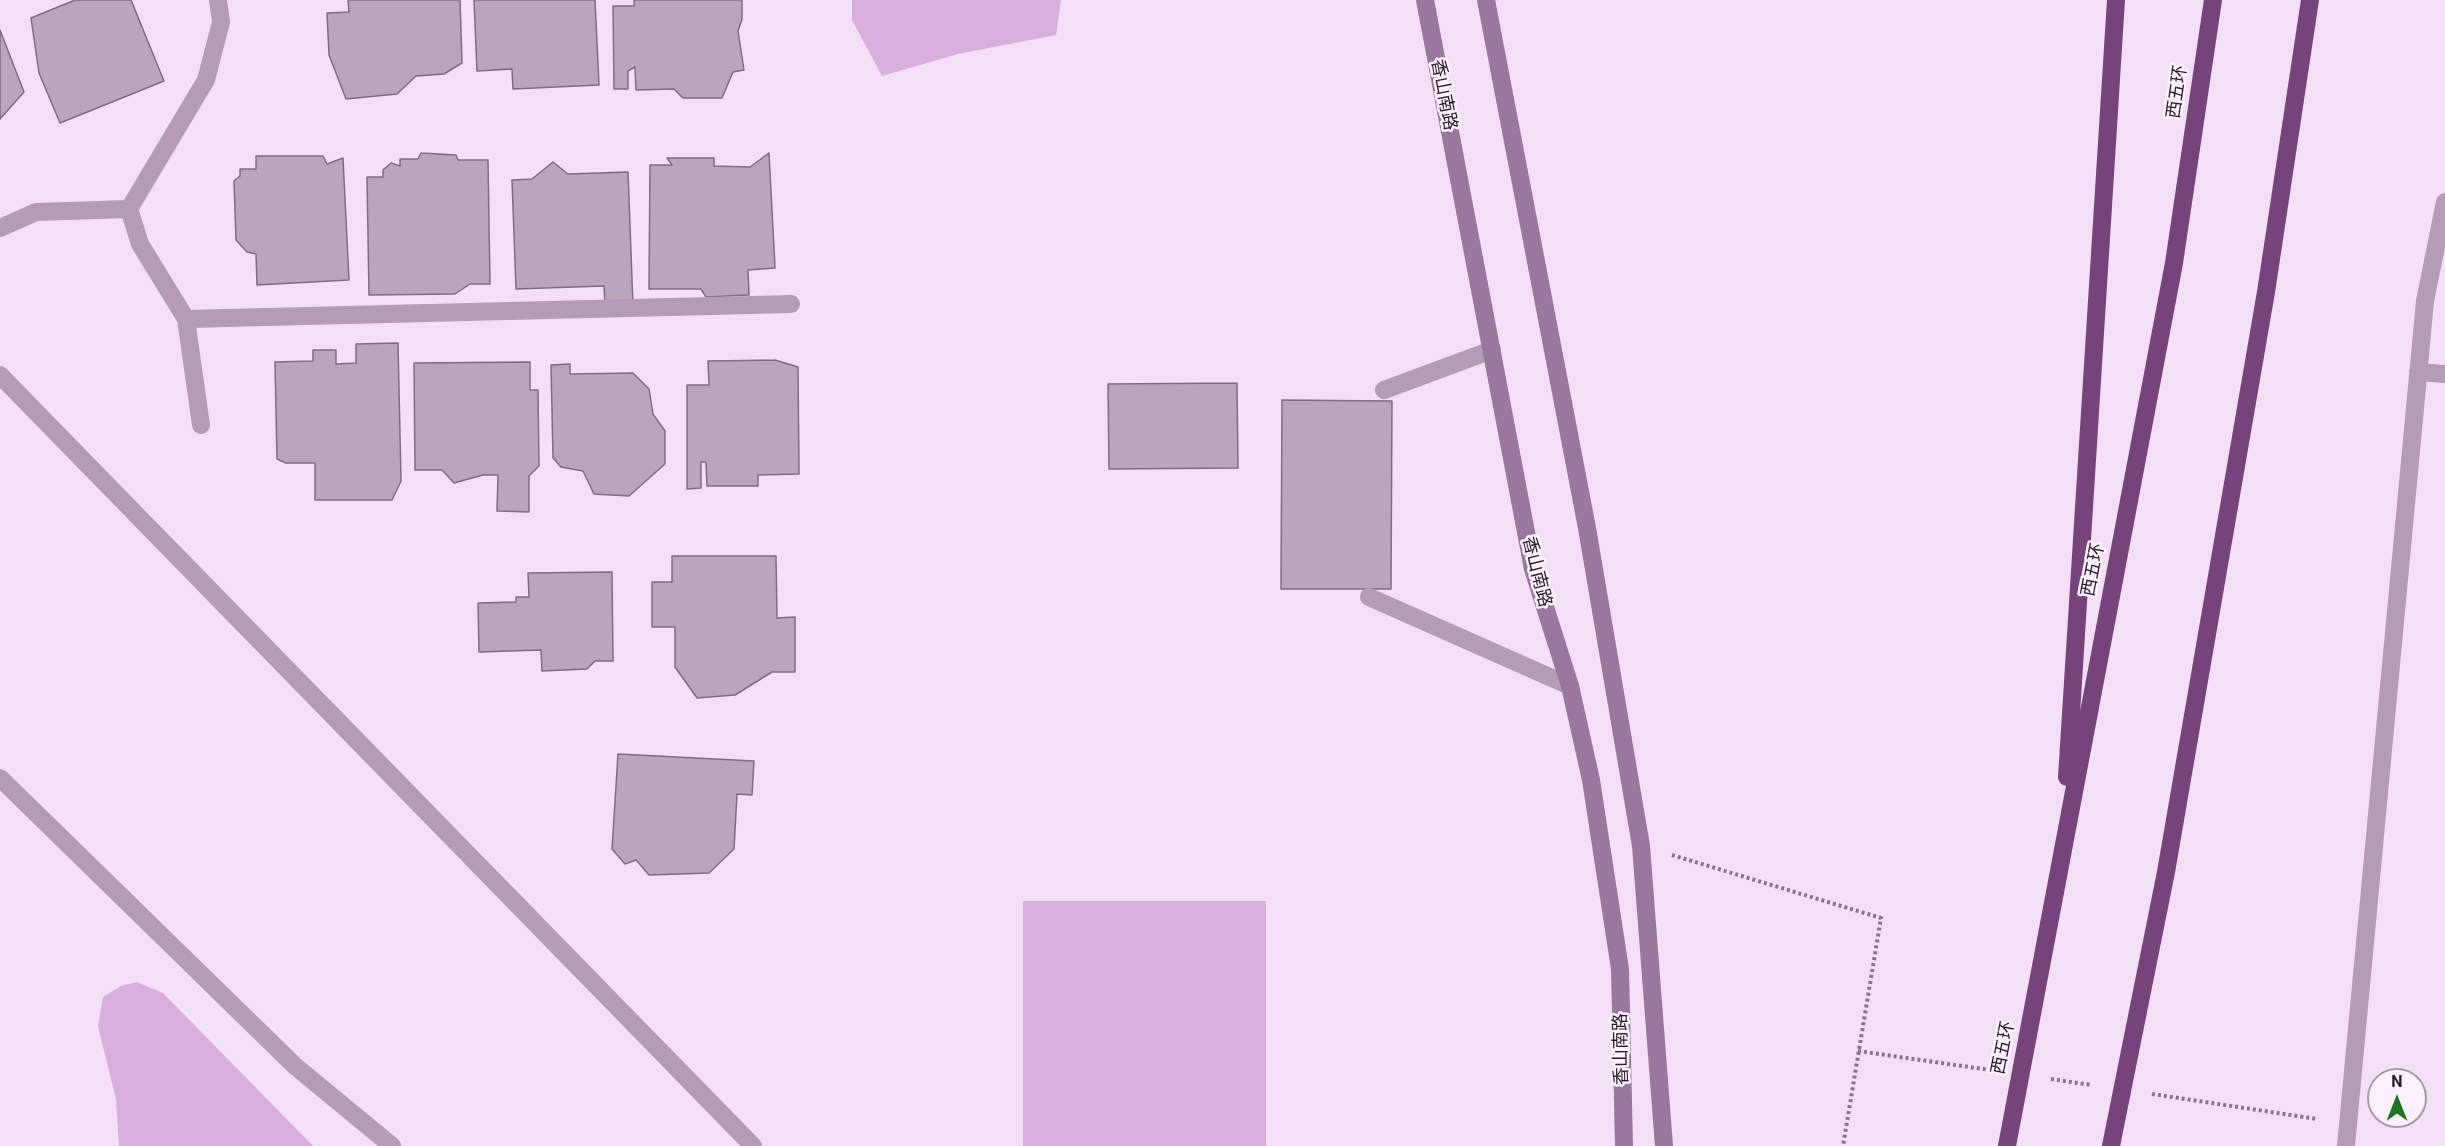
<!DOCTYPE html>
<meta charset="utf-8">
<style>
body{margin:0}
#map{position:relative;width:2445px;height:1146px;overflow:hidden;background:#f4e0f6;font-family:Roboto,sans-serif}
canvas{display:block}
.north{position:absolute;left:2367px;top:1068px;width:60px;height:60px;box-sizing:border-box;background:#fdf0fe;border:2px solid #a69ca7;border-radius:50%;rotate:0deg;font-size:16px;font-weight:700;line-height:24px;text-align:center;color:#241d25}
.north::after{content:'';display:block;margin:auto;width:21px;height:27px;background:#1d7522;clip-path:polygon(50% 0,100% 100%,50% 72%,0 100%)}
</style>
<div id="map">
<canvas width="2445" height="1146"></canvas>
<div class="north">N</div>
</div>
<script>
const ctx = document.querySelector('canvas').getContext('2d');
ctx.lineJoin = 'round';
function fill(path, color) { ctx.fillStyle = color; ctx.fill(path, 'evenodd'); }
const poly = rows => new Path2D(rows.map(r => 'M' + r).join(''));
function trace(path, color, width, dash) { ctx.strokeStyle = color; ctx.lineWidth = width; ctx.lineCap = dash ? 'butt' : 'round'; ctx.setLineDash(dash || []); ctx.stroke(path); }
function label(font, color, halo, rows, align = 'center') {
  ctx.font = font + ' Roboto,"Noto Sans SC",sans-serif'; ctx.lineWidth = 5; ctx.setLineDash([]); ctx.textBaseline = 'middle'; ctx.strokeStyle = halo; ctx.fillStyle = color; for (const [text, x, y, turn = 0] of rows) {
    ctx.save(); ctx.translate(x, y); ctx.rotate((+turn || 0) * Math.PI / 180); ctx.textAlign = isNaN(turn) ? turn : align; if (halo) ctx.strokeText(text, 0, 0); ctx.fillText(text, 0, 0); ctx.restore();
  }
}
const green = poly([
 [852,0,1061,0,1056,35,958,54,882,76,852,20],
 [1023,901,1266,901,1266,1146,1023,1146],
 [137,982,163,993,313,1146,119,1146,116,1099,98,1026,103,997,121,986]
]);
const building = poly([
 [75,0,131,0,164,81,60,123,39,73,31,18,75,0],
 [348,0,460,0,462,63,444,74,416,76,397,94,346,99,329,55,327,13,349,12,348,0],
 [474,0,595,0,599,85,513,89,512,69,477,71,474,0],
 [634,0,742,0,742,19,738,31,744,70,733,72,722,98,683,98,674,89,636,90,635,67,628,71,628,89,614,89,613,6,634,6,634,0],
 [0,30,24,92,0,119,0,30],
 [421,153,456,155,458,160,488,160,490,284,470,284,455,294,369,295,367,177,383,177,383,170,391,163,400,166,400,159,418,159,421,153],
 [769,153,775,268,748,270,749,295,706,297,701,289,649,289,650,165,672,165,667,158,714,158,714,166,750,167,769,153],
 [256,156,323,156,327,164,343,158,349,280,257,285,256,254,247,252,236,240,234,181,240,176,240,169,256,169,256,156],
 [553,162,568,174,628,172,633,306,605,306,604,286,516,289,512,180,532,179,553,162],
 [398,343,401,481,392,500,315,500,315,463,286,463,277,459,275,362,313,361,313,350,336,350,336,364,356,363,356,344,398,343],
 [775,360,798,367,799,474,758,475,758,486,707,486,706,462,701,462,701,488,687,489,687,385,709,385,708,361,775,360],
 [530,362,530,390,538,390,539,466,529,476,529,512,497,511,498,475,483,475,454,483,442,470,415,470,414,363,530,362],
 [570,364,570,374,633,373,649,389,653,414,665,431,665,464,629,496,594,494,583,471,561,467,553,458,551,365,570,364],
 [1237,383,1238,468,1109,469,1108,384,1237,383],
 [1282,400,1392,401,1391,589,1281,589,1282,400],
 [672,556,776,556,777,618,795,617,795,672,772,672,735,695,697,698,675,667,675,627,652,627,652,582,672,582,672,556],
 [612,572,613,661,595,661,587,669,542,671,541,650,479,652,478,603,516,602,516,597,529,597,528,573,612,572],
 [618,754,754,761,752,795,737,794,734,849,709,873,649,875,636,860,625,864,612,849,618,754]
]);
const path = poly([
 [1672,855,1881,918,1843,1146],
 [1858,1051,1990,1070],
 [2051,1079,2091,1085],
 [2152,1094,2317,1119]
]);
const service = poly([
 [1384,390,1492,350],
 [1369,597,1570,686]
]);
const minor = poly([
 [129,209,206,80,221,22,218,0],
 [0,228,36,212,129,209,140,244,186,319,201,425],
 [186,319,791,304],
 [2418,372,2445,374],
 [0,375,753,1146],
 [0,778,295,1066,392,1146],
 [2346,1146,2425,301,2445,202]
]);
const secondary = poly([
 [1425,0,1533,569,1570,686,1591,780,1620,969,1624,1146],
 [1486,0,1587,528,1641,846,1664,1146]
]);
const motorway = poly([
 [2067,777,2116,0],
 [2007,1146,2174,263,2213,0],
 [2111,1146,2166,872,2266,292,2310,0]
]);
const streetNames = [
 ["西五环",2178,92,-82],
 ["香山南路",1443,95,79],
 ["西五环",2094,570,-79],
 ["香山南路",1536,572,76],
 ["西五环",2004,1048,-79],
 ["香山南路",1622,1049,-91]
];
fill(green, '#d8aedc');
fill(building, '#b9a6bb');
trace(building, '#7f6d80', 1.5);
trace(path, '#857886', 4, [3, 3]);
trace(service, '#b49cb6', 18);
trace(minor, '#b49cb6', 18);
trace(secondary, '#9a779d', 18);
trace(motorway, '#76447b', 18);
label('18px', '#241d25', '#fdf0fe', streetNames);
</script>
